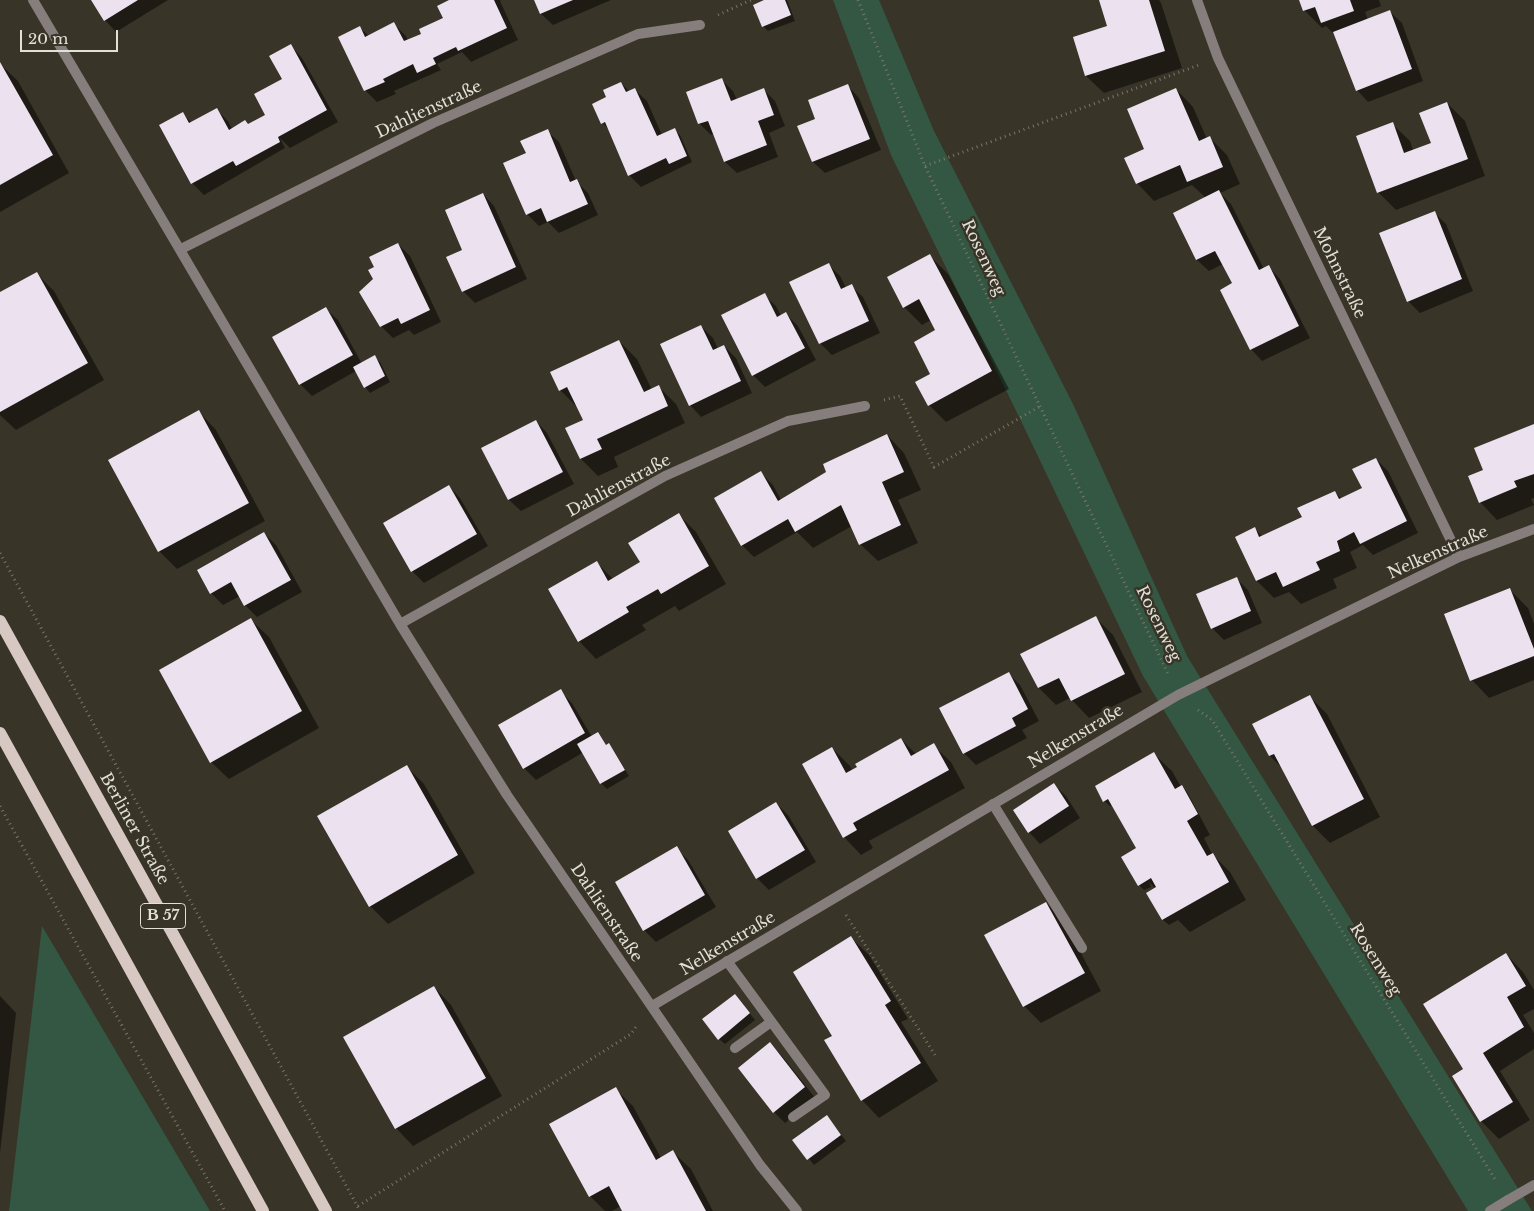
<!DOCTYPE html>
<meta charset="utf-8">
<style>
body{margin:0}
#map{position:relative;width:1534px;height:1211px;overflow:hidden;background:#383427;font-family:"Libre Baskerville",serif}
canvas{display:block}
.scale{position:absolute;left:20px;top:30px;width:98px;height:22px;box-sizing:border-box;border:2px solid #e2e0d7;border-top:0;padding-left:6px;font-size:15px;line-height:18px;white-space:nowrap;color:#e2e0d7;-webkit-text-stroke:4px #383427;paint-order:stroke}
</style>
<div id="map">
<canvas width="1534" height="1211"></canvas>
<div class="scale">20 m</div>
</div>
<script>
const ctx = document.querySelector('canvas').getContext('2d');
ctx.lineJoin = 'round';
function fill(path, color) { ctx.fillStyle = color; ctx.fill(path, 'evenodd'); }
const poly = rows => new Path2D(rows.map(r => 'M' + r).join(''));
function trace(path, color, width, dash) { ctx.strokeStyle = color; ctx.lineWidth = width; ctx.lineCap = dash ? 'butt' : 'round'; ctx.setLineDash(dash || []); ctx.stroke(path); }
function label(font, color, halo, rows, align = 'center') {
  ctx.font = font + ' "Libre Baskerville",serif'; ctx.lineWidth = 5; ctx.setLineDash([]); ctx.textBaseline = 'middle'; ctx.strokeStyle = halo; ctx.fillStyle = color; for (const [text, x, y, turn = 0] of rows) {
    ctx.save(); ctx.translate(x, y); ctx.rotate((+turn || 0) * Math.PI / 180); ctx.textAlign = isNaN(turn) ? turn : align; if (halo) ctx.strokeText(text, 0, 0); ctx.fillText(text, 0, 0); ctx.restore();
  }
}
const green = poly([
 [833,0,879,0,934,131,1074,406,1187,656,1532,1211,1468,1211,1143,676,1023,425,891,155],
 [42,926,210,1211,9,1211]
]);
const shadow = poly([
 [92,0,168,0,116,32,105,20],
 [452,0,501,0,500,1,518,40,471,62,462,52,437,64,441,70,394,91,396,94,377,102,365,90,360,28,369,36,394,24,406,36,408,41,422,34,443,20],
 [535,0,611,0,553,25,541,14],
 [767,0,787,0,795,21,768,31,763,26],
 [1100,0,1159,0,1161,3,1182,68,1104,93,1086,76,1074,38,1109,27],
 [1300,0,1379,0,1381,6,1365,12,1368,20,1390,12,1402,23,1423,81,1368,102,1357,90,1337,37,1326,26,1322,28,1304,10],
 [291,46,302,58,338,122,290,148,280,138,285,148,204,195,192,183,183,114,192,123,217,110,228,121,232,129,248,125,267,115,284,79],
 [0,64,18,81,69,173,0,212],
 [721,79,733,91,737,100,763,89,775,101,785,126,769,133,778,157,737,173,725,162,714,134,711,135,699,123],
 [621,83,630,92,635,90,647,101,662,135,674,130,680,135,692,162,641,187,629,175,609,130,603,123,608,98],
 [848,86,859,98,881,150,825,173,813,162,799,127,817,119],
 [1176,89,1193,107,1207,139,1210,138,1227,155,1240,184,1220,193,1231,204,1264,269,1269,267,1280,279,1310,338,1262,361,1251,349,1233,284,1223,264,1209,271,1197,260,1174,214,1206,198,1192,185,1154,201,1137,183,1146,149],
 [1447,103,1465,121,1485,176,1396,210,1378,192,1392,124,1410,141,1413,151,1432,144],
 [547,131,559,142,576,181,588,193,598,215,559,233,548,222,539,226,527,214,527,154],
 [483,194,494,206,527,279,475,303,463,291,464,250],
 [1434,212,1446,224,1473,291,1420,313,1408,301],
 [398,244,410,256,441,322,414,335,409,330,393,338,381,326,375,279,375,268],
 [930,256,948,274,1009,389,946,422,929,405,937,331,931,320,922,325,904,307],
 [829,265,840,276,846,288,851,286,863,297,880,333,832,355,820,343],
 [36,273,54,291,104,380,16,430,0,415,0,294],
 [764,295,776,306,781,316,786,314,798,326,816,360,765,387,753,375],
 [326,309,338,320,362,364,374,357,380,362,390,382,370,393,365,387,356,371,312,396,300,384],
 [701,326,713,338,718,349,724,346,736,358,752,393,701,417,690,405],
 [619,341,637,359,652,390,659,387,676,404,685,423,614,457,618,467,598,476,581,459,567,429,584,421,577,407,560,390],
 [199,412,216,430,265,521,177,569,159,551],
 [536,421,547,433,574,484,521,511,509,500],
 [1534,425,1534,498,1531,499,1534,505,1497,520,1480,502,1484,471],
 [887,435,904,453,921,490,898,500,918,543,878,561,860,544,852,526,813,548,797,532,754,557,742,545,761,473,773,485,781,500],
 [1376,459,1388,471,1418,533,1373,555,1363,545,1350,552,1357,568,1333,579,1337,588,1301,604,1289,592,1274,598,1257,581,1237,537,1255,529,1262,536,1303,517,1335,492,1342,499,1364,488],
 [449,486,460,498,488,546,424,583,412,571,385,523],
 [679,515,696,532,726,584,679,611,675,606,642,625,646,630,596,659,579,641,596,562,613,579,642,563],
 [264,533,276,545,302,592,257,617,245,605,240,596,223,605,211,593],
 [1236,578,1248,590,1262,623,1224,640,1212,628],
 [1510,590,1528,608,1534,624,1534,680,1489,698,1472,680],
 [1096,618,1113,635,1142,692,1089,718,1070,698,1056,705,1039,688,1022,655],
 [251,620,269,637,319,728,229,779,211,762],
 [1008,673,1020,685,1039,721,1022,730,1027,738,976,765,964,753],
 [560,691,572,703,592,737,598,734,607,746,609,745,614,751,629,776,607,789,601,783,584,752,536,780,524,768],
 [1309,696,1327,714,1380,817,1330,843,1313,826,1284,770,1270,756],
 [901,739,916,754,933,745,951,762,965,788,869,841,873,848,861,855,844,837,832,748,850,766,852,771],
 [1154,754,1172,771,1181,787,1182,786,1187,792,1210,835,1204,838,1212,854,1230,872,1246,900,1190,932,1178,920,1169,925,1163,920,1148,893,1156,889,1149,882,1151,887,1144,890,1139,885,1138,849,1113,805,1110,806,1104,801],
 [407,767,424,784,475,873,388,924,370,906],
 [1054,785,1066,796,1080,818,1040,844,1029,832],
 [776,803,788,815,816,862,769,890,757,878],
 [676,848,688,860,716,907,656,942,644,930],
 [1046,903,1064,921,1101,991,1041,1023,1024,1006],
 [851,938,869,955,908,1019,901,1022,938,1081,879,1118,862,1100,834,1036],
 [1506,954,1523,972,1534,990,1534,1009,1523,1015,1534,1033,1534,1049,1500,1071,1530,1120,1499,1139,1481,1121,1454,1076,1464,1070],
 [434,987,451,1005,502,1096,413,1146,396,1128],
 [0,996,16,1013,0,1153],
 [740,1001,755,1020,725,1044,719,1039],
 [770,1044,782,1056,816,1099,785,1123,774,1112],
 [615,1089,633,1106,661,1158,673,1152,691,1169,713,1211,624,1211,621,1206,612,1211,605,1211,590,1196],
 [827,1117,846,1141,814,1165,794,1140]
]);
const building = poly([
 [91,0,138,0,104,21],
 [449,0,494,0,507,28,458,51,456,47,433,58,436,64,417,73,413,64,383,79,385,82,364,91,338,37,360,26,365,37,394,22,404,41,421,34,419,29,443,18,437,6],
 [534,0,573,0,540,14],
 [764,0,785,0,791,15,762,27,753,5],
 [1099,0,1149,0,1165,51,1085,76,1073,37,1107,26],
 [1299,0,1350,0,1354,11,1321,23,1315,7,1303,11],
 [1390,10,1412,69,1356,91,1333,32],
 [291,44,327,110,278,137,280,142,236,166,233,161,191,184,159,125,183,112,189,123,217,108,229,130,245,120,248,124,265,115,254,94,282,79,269,56],
 [0,62,53,155,0,185],
 [722,78,731,101,764,88,774,115,758,121,767,145,724,162,708,121,698,124,686,92],
 [621,82,626,92,635,88,657,136,675,128,687,156,669,164,666,158,628,176,605,122,601,124,592,104,606,97,603,90],
 [848,84,870,139,812,162,797,126,815,119,808,100],
 [1176,88,1199,141,1210,136,1223,167,1187,182,1180,165,1136,184,1124,158,1144,149,1127,109],
 [1447,102,1468,159,1377,193,1356,136,1393,122,1404,153,1431,143,1419,113],
 [548,129,570,182,577,179,588,204,547,222,541,208,526,215,503,163,526,153,520,141],
 [1219,190,1259,270,1269,265,1299,326,1250,350,1220,290,1232,283,1215,251,1196,260,1173,213],
 [483,193,516,267,462,292,446,257,462,250,445,210],
 [1435,211,1462,279,1407,302,1379,233],
 [398,243,430,310,401,324,398,318,380,327,359,292,373,279,368,270,374,267,369,257],
 [930,254,992,371,928,406,915,382,930,374,914,342,935,330,919,299,903,308,887,277],
 [829,263,841,289,852,284,869,321,819,344,789,282],
 [37,272,88,363,0,412,0,292],
 [765,293,777,317,786,312,805,348,752,376,721,315],
 [326,307,353,355,299,385,272,337],
 [701,325,713,350,724,345,741,381,689,406,660,344],
 [619,340,644,392,659,385,668,406,597,439,602,449,580,459,565,428,583,420,567,387,559,391,550,372],
 [375,355,385,376,364,388,353,367],
 [199,410,249,503,158,552,108,460],
 [536,420,563,472,508,500,481,448],
 [1534,424,1534,474,1514,481,1517,487,1479,503,1468,476,1483,470,1474,448],
 [887,434,904,472,882,482,901,525,859,545,841,505,795,532,788,519,741,546,714,498,761,471,778,501,826,472,823,464],
 [1376,458,1407,521,1360,544,1354,532,1337,541,1340,551,1316,562,1320,570,1283,587,1276,572,1256,581,1235,537,1255,527,1259,537,1302,517,1297,508,1335,491,1339,499,1362,488,1352,469],
 [449,485,477,534,411,572,383,523],
 [679,513,709,566,661,594,658,589,626,607,629,612,578,642,548,589,597,561,608,581,640,562,628,543],
 [264,532,291,580,244,606,231,582,210,594,197,570],
 [1237,577,1251,611,1211,629,1196,594],
 [1510,588,1534,649,1534,656,1470,681,1444,614],
 [1096,616,1125,674,1071,701,1059,678,1038,688,1020,654],
 [251,618,302,711,210,763,159,670],
 [1009,672,1028,709,1012,718,1016,726,963,754,939,708],
 [561,689,585,733,523,769,498,725],
 [1310,695,1364,799,1312,826,1274,754,1269,756,1252,724],
 [598,732,606,745,609,743,625,770,600,784,577,744],
 [901,738,911,756,934,743,949,770,853,823,857,830,843,838,802,764,832,747,846,773,857,767,855,764],
 [1154,752,1175,789,1182,785,1198,814,1187,821,1207,856,1213,853,1229,882,1162,920,1146,893,1156,887,1151,878,1138,886,1121,857,1136,848,1108,799,1103,802,1095,786],
 [407,765,458,855,369,907,317,816],
 [1054,783,1069,806,1028,833,1013,810],
 [776,802,805,850,756,879,728,831],
 [677,846,705,895,643,931,615,882],
 [1046,902,1085,973,1023,1007,984,935],
 [851,936,891,1001,885,1005,921,1063,861,1101,824,1040,832,1036,793,972],
 [1506,953,1526,986,1507,997,1524,1027,1483,1053,1513,1102,1480,1122,1452,1076,1463,1069,1423,1004],
 [434,986,486,1078,395,1129,343,1037],
 [735,994,750,1013,718,1040,702,1019],
 [770,1042,805,1087,773,1113,738,1068],
 [616,1087,656,1160,673,1150,706,1211,622,1211,609,1186,589,1197,549,1124],
 [827,1115,841,1135,807,1160,792,1140]
]);
const path = poly([
 [858,0,925,166,1169,676],
 [718,15,751,0],
 [925,166,1199,65],
 [884,400,900,396,934,467,1039,407],
 [0,553,360,1211],
 [1198,710,1212,720,1496,1181],
 [0,806,225,1211],
 [846,915,935,1055],
 [358,1206,631,1034,638,1024]
]);
const service = poly([
 [993,804,1082,948],
 [727,961,825,1095,793,1117],
 [735,1048,771,1022],
 [1490,1211,1508,1200]
]);
const minor = poly([
 [33,0,400,624,507,795,760,1165,797,1211],
 [1197,0,1218,58,1459,557],
 [181,249,433,123,638,34,700,25],
 [400,624,665,476,788,421,865,406],
 [652,1006,1178,695,1459,557,1534,529],
 [1508,1200,1534,1185]
]);
const primary = poly([
 [0,621,326,1211],
 [0,733,263,1211]
]);
const shields = [
 [163,916,45]
];
const shieldNames = [
 ["B 57",163,916]
];
const streetNames = [
 ["Dahlienstraße",429,110,-25],
 ["Rosenweg",983,258,65],
 ["Mohnstraße",1339,273,64],
 ["Dahlienstraße",619,486,-28],
 ["Nelkenstraße",1438,553,-24],
 ["Rosenweg",1158,624,64],
 ["Nelkenstraße",1076,737,-31],
 ["Berliner Straße",134,829,61],
 ["Dahlienstraße",606,913,56],
 ["Nelkenstraße",728,944,-31],
 ["Rosenweg",1375,960,58]
];
fill(green, '#345744');
fill(shadow, '#0007');
fill(building, '#ece1ef');
trace(path, '#79766a', 3, [1, 4]);
trace(service, '#867e7c', 10);
trace(minor, '#867e7c', 10);
trace(primary, '#d8c8c3', 12);
for (const [x, y, w] of shields) { const box = new Path2D(); box.roundRect(x - w / 2, y - 12.5, w, 25, 4); ctx.fillStyle = '#383427'; ctx.fill(box); trace(box, '#e2e0d7', 1); }
label('bold 15px', '#e2e0d7', null, shieldNames);
label('16px', '#e2e0d7', '#383427', streetNames);
</script>
